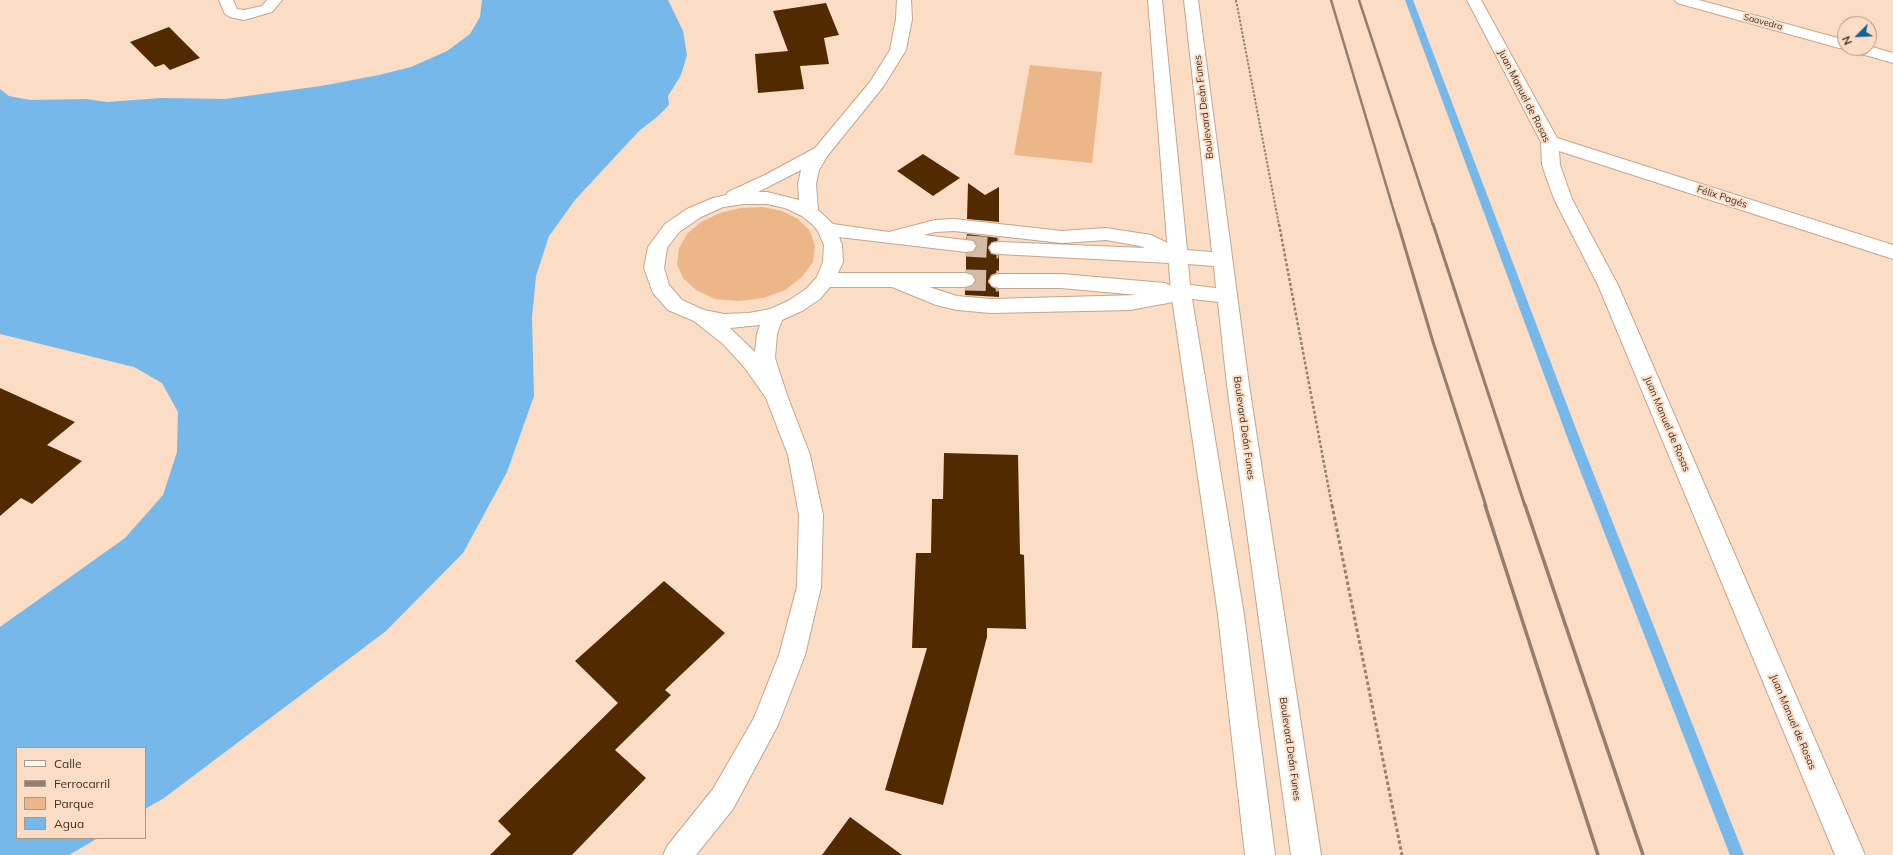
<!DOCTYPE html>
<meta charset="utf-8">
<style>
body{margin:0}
#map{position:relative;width:1893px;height:855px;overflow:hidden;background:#fbdcc4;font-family:Mulish,sans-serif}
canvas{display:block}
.legend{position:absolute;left:16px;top:747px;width:130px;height:92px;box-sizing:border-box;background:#fbdcc4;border:1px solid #af9785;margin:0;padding:5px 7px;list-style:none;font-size:12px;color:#3c3027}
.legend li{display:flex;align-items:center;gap:8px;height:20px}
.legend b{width:20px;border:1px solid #af9785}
.north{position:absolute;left:1837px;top:16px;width:40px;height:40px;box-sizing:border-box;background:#fbdcc4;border:1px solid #af9785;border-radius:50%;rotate:246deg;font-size:11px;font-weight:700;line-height:16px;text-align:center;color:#3c3027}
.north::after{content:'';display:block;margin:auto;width:14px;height:18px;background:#136597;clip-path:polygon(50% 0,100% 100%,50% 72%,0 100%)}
</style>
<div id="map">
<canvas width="1893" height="855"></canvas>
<ul class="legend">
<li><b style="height:5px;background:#fff"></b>Calle</li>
<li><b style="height:5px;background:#947f6f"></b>Ferrocarril</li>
<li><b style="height:11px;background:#ecb689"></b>Parque</li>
<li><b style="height:11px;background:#77b8ea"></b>Agua</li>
</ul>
<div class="north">N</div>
</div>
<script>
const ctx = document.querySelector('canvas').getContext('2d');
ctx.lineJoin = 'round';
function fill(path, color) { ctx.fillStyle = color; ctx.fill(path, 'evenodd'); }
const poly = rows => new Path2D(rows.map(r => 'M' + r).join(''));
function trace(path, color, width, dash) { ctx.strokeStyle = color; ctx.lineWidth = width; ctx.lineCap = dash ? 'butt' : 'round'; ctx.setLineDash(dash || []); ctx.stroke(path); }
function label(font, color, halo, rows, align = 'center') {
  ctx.font = font + ' Mulish,sans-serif'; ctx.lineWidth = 4; ctx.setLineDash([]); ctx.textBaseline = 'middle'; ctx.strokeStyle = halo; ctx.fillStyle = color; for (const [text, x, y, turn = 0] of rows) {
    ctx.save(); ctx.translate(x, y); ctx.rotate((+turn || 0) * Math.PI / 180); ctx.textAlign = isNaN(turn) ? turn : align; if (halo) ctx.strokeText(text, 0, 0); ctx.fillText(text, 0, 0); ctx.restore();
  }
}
const green = poly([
 [1030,65,1102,72,1092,163,1014,155],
 [762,207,782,211,798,219,810,231,815,246,813,262,802,277,785,290,763,298,739,301,715,299,696,290,683,278,677,264,679,248,687,234,701,222,720,213,741,208]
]);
const water = poly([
 [482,0,668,0,683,31,687,55,681,75,668,96,669,105,657,117,639,131,599,174,575,200,549,236,536,276,532,317,534,396,507,472,463,553,386,631,164,798,145,809,145,748,17,748,17,838,98,838,69,855,0,855,0,627,125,538,163,495,177,452,178,412,162,383,134,367,0,334,0,89,9,96,30,100,86,99,107,102,161,98,225,99,321,86,379,75,411,67,447,51,470,34,480,17]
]);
const stream = poly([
 [1405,0,1413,0,1581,442,1744,855,1730,855,1569,442,1405,0]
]);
const building = poly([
 [826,3,839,35,824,38,829,64,800,66,804,89,758,93,755,54,788,51,773,11],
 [169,27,200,58,170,70,164,64,155,67,130,42],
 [923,154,960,178,933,196,897,171],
 [968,183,985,195,999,187,999,222,967,219],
 [967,234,999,238,999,241,992,242,988,247,991,254,999,255,999,272,991,275,988,282,992,287,999,290,999,297,965,295,965,288,972,286,976,281,973,274,966,272,966,253,973,252,977,247,974,240,966,239],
 [0,388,75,422,47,445,82,461,32,504,21,498,0,516],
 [944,453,1018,455,1020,554,1024,555,1026,629,987,628,987,637,943,805,885,790,927,648,912,648,916,553,931,553,932,499,943,499],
 [664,581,725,633,665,690,671,695,615,750,646,778,572,855,490,855,511,834,498,821,618,703,575,661],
 [850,817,902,855,822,855]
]);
const minorTunnel = poly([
 [966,246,999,248],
 [965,280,999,281]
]);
const pathFar2 = poly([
 [1236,0,1279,225]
]);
const pathFar1 = poly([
 [1279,224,1332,506]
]);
const path = poly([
 [1332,505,1402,855]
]);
const minor = poly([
 [219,0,233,0,237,9,244,10,262,6,267,0,282,0,272,12,244,20,230,17,225,14,219,0],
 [897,0,911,0,912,19,906,50,883,87,828,155,819,170,816,184,818,210,833,224,889,232,935,220,954,219,1062,231,1106,228,1151,235,1184,251,1187,256,1184,261,1170,263,999,254,992,253,989,248,992,243,999,242,1145,248,1140,246,1106,240,1062,243,954,231,935,232,924,235,973,241,976,246,973,251,966,252,839,237,842,245,843,262,838,273,965,273,972,275,975,280,972,285,965,287,929,287,957,296,991,299,1138,295,1061,288,999,288,992,286,989,281,992,276,999,274,1061,274,1165,283,1173,287,1181,284,1188,286,1191,291,1188,296,1173,302,1130,310,991,313,957,310,936,305,892,287,830,287,820,299,802,311,782,320,777,334,775,358,787,395,810,455,823,515,821,587,805,655,778,725,733,809,696,855,663,855,668,845,713,789,754,718,779,655,797,587,799,515,788,455,766,398,745,368,723,344,694,321,668,310,653,293,644,268,648,247,665,224,687,209,713,198,726,195,728,192,765,175,815,148,870,82,890,50,896,19,897,0],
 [801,170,798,184,799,200,767,192,758,192,801,170],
 [744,204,767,204,785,208,802,216,812,224,818,231,824,245,823,262,817,277,806,289,788,301,770,309,749,313,724,314,704,310,682,300,669,285,664,268,667,248,679,232,701,217,723,207,744,204],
 [760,325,757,334,755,352,730,328,760,325],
 [1467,0,1481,0,1557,138,1893,245,1893,259,1559,151,1560,165,1572,199,1618,285,1865,855,1835,855,1598,285,1554,199,1542,165,1541,142,1467,0],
 [1675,0,1699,0,1845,40,1845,48,1869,48,1869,46,1893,53,1893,63,1851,51,1850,49,1839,48,1677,3,1675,0]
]);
const major = poly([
 [1148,0,1162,0,1187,250,1212,252,1184,0,1198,0,1249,385,1321,855,1291,855,1227,385,1218,302,1192,299,1244,615,1275,855,1245,855,1218,615,1171,291,1148,0],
 [1188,264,1214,266,1216,288,1190,285,1188,264]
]);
const railFar2 = poly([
 [1331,0,1398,225],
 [1359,0,1433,225]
]);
const railFar1 = poly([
 [1398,224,1433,342,1486,506],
 [1433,224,1525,506]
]);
const rail = poly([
 [1485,505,1598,855],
 [1525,505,1643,855]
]);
const farStreetnames = [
 ["Saavedra",1763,22,15]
];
const streetNames = [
 ["Juan Manuel de Rosas",1524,96,63],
 ["Boulevard Deán Funes",1204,107,-97],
 ["Félix Pagés",1722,197,18],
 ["Juan Manuel de Rosas",1667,424,67],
 ["Boulevard Deán Funes",1244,428,82],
 ["Juan Manuel de Rosas",1793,722,67],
 ["Boulevard Deán Funes",1290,749,82]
];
fill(green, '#ecb689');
fill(water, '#77b8ea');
fill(stream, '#77b8ea');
fill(building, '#522a00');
trace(minorTunnel, '#d5baa5', 21, [21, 10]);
trace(minor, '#c3a68f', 2);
trace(major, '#c3a68f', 2);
trace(pathFar2, '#968171', 2, [2.5, 1.5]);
trace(pathFar1, '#968171', 2.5, [3, 2]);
trace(path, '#968171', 3, [3.5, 2.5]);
fill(minor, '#fff');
fill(major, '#fff');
trace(railFar2, '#947f6f', 2.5);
trace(railFar1, '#947f6f', 3);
trace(rail, '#947f6f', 3.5);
label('9px', '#3c3027', '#fbdcc4', farStreetnames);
label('10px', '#3c3027', '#fbdcc4', streetNames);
</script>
